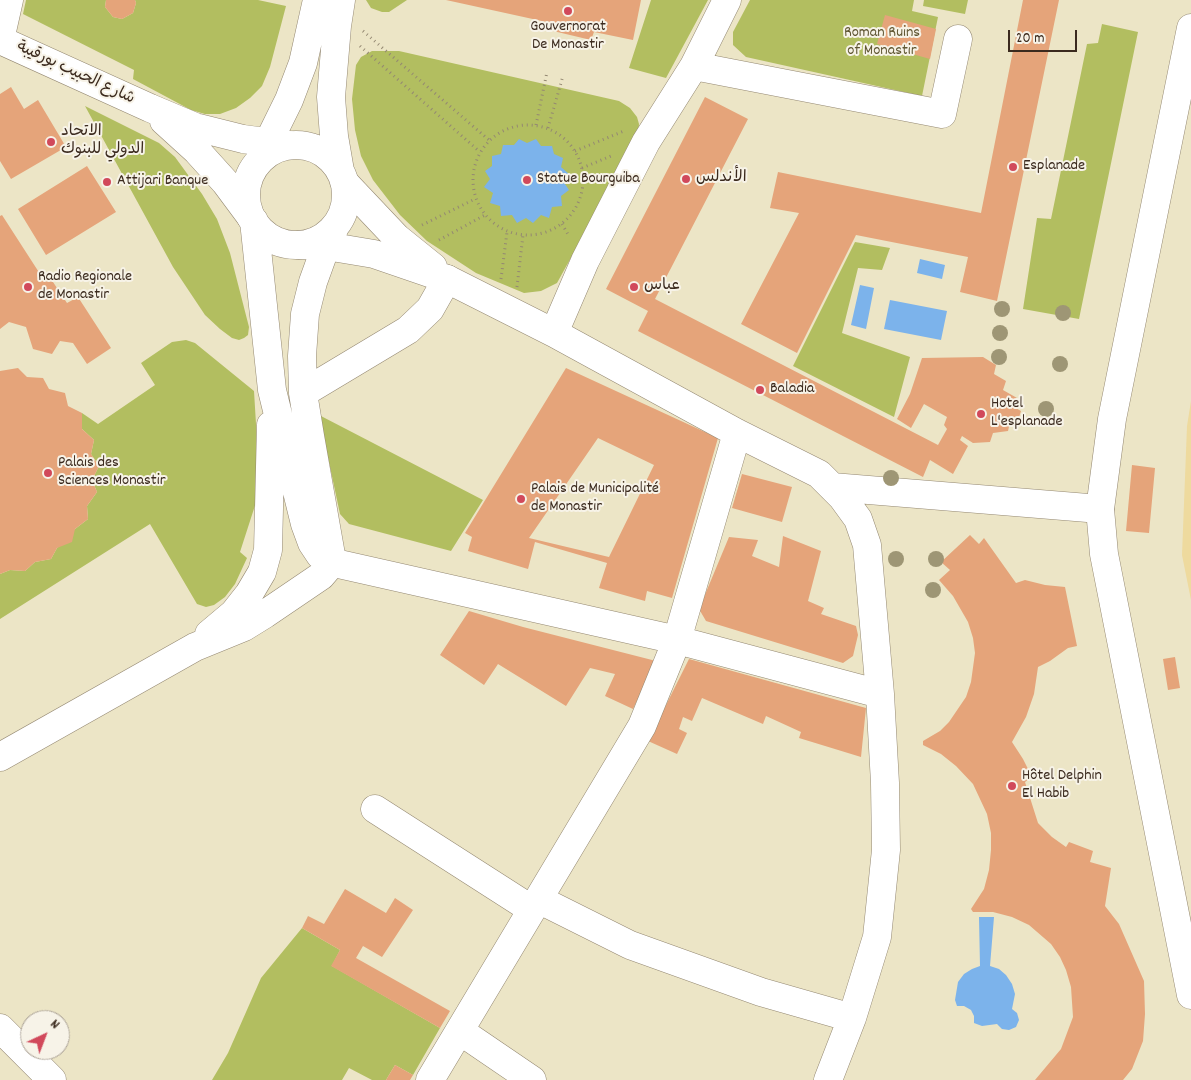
<!DOCTYPE html>
<meta charset="utf-8">
<style>
body{margin:0}
#map{position:relative;width:1191px;height:1080px;overflow:hidden;background:#ece5c6;font-family:Dekko,sans-serif}
canvas{display:block}
.north{position:absolute;left:20px;top:1010px;width:50px;height:50px;box-sizing:border-box;background:#f7f3e8;border:1px solid #aca397;border-radius:50%;rotate:43deg;font-size:14px;font-weight:700;line-height:20px;text-align:center;color:#3b2a1e}
.north::after{content:'';display:block;margin:auto;width:18px;height:22px;background:#d1495b;clip-path:polygon(50% 0,100% 100%,50% 72%,0 100%)}
.scale{position:absolute;left:1008px;top:30px;width:69px;height:22px;box-sizing:border-box;border:2px solid #3b2a1e;border-top:0;padding-left:6px;font-size:15px;line-height:18px;white-space:nowrap;color:#3b2a1e;-webkit-text-stroke:4px #f7f3e8;paint-order:stroke}
</style>
<div id="map">
<canvas width="1191" height="1080"></canvas>
<div class="north">N</div>
<div class="scale">20 m</div>
</div>
<script>
const ctx = document.querySelector('canvas').getContext('2d');
ctx.lineJoin = 'round';
function fill(path, color) { ctx.fillStyle = color; ctx.fill(path, 'evenodd'); }
const poly = rows => new Path2D(rows.map(r => 'M' + r).join(''));
function trace(path, color, width, dash) { ctx.strokeStyle = color; ctx.lineWidth = width; ctx.lineCap = dash ? 'butt' : 'round'; ctx.setLineDash(dash || []); ctx.stroke(path); }
function label(font, color, halo, rows, align = 'center') {
  ctx.font = font + ' Dekko,"Playpen Sans Arabic",sans-serif'; ctx.lineWidth = 4; ctx.setLineDash([]); ctx.textBaseline = 'middle'; ctx.strokeStyle = halo; ctx.fillStyle = color; for (const [text, x, y, turn = 0] of rows) {
    ctx.save(); ctx.translate(x, y); ctx.rotate((+turn || 0) * Math.PI / 180); ctx.textAlign = isNaN(turn) ? turn : align; if (halo) ctx.strokeText(text, 0, 0); ctx.fillText(text, 0, 0); ctx.restore();
  }
}
const green = poly([
 [26,0,106,0,105,7,113,17,122,19,133,13,136,3,135,0,258,0,286,6,270,67,262,86,250,98,236,108,220,114,205,114,191,110,133,79,134,70,23,14],
 [366,0,407,0,389,12,382,12,371,8],
 [651,0,708,0,666,78,629,68],
 [750,0,914,0,912,11,938,17,922,96,746,57,733,45,733,32],
 [924,0,968,0,965,14,923,6],
 [1102,24,1138,32,1079,319,1023,309,1037,218,1051,219,1087,44,1098,43],
 [372,51,399,51,619,101,630,108,637,117,639,124,638,136,557,283,541,291,524,293,476,273,427,241,400,215,373,180,361,156,355,130,352,99,356,65,361,57],
 [85,106,159,143,175,157,202,194,217,219,230,253,249,327,248,335,244,338,239,340,232,338,220,329,205,315,173,267],
 [855,242,890,248,882,270,858,268,842,333,910,357,894,417,793,366],
 [186,340,195,343,254,391,260,490,240,552,247,558,235,584,225,597,214,605,206,607,197,604,150,524,0,619,0,574,10,570,25,571,35,562,51,559,57,548,75,529,88,519,87,506,97,492,92,480,99,466,91,454,94,440,82,429,82,413,98,424,155,385,141,363,172,342],
 [319,415,483,500,451,551,349,524,340,514],
 [302,928,340,950,332,966,440,1028,413,1075,395,1065,386,1080,372,1080,349,1068,342,1080,212,1080,228,1053,261,978]
]);
const sand = poly([
 [1191,401,1191,600,1182,555,1187,426]
]);
const water = poly([
 [519,139,527,143,536,139,541,146,552,146,554,154,563,158,561,167,569,174,563,181,569,190,561,196,562,206,552,207,549,218,541,215,533,223,526,218,517,223,512,215,501,216,500,206,490,203,493,193,484,187,490,179,485,171,492,166,492,156,501,154,503,145,514,145],
 [920,259,945,265,942,279,917,273],
 [860,285,874,288,866,329,851,325],
 [890,300,947,311,941,340,884,329],
 [979,917,994,917,990,966,999,969,1006,975,1012,984,1015,994,1012,1009,1017,1013,1019,1020,1016,1027,1009,1030,1002,1029,997,1024,982,1026,974,1023,974,1016,971,1010,964,1006,957,1006,955,1000,958,982,964,974,972,969,980,966]
]);
const building = poly([
 [106,0,135,0,136,3,133,13,122,19,113,17,105,7],
 [446,0,641,0,633,40,594,32,591,40,549,30,551,23],
 [1023,0,1059,0,997,301,960,292,968,257,856,235,797,353,741,324,799,213,770,208,778,172,981,213],
 [885,15,936,29,930,59,877,44],
 [11,87,24,109,38,100,66,147,11,179,0,161,0,94],
 [705,97,748,119,655,299,938,445,947,429,944,425,947,417,924,404,911,428,897,419,910,394,922,358,983,357,996,365,994,374,1006,381,1003,390,1017,398,1014,407,1021,411,1017,424,1010,422,1008,431,993,433,990,442,973,443,962,436,960,440,968,446,953,474,930,460,923,477,638,331,648,311,606,289],
 [87,166,116,212,46,255,18,209],
 [2,215,42,277,47,273,67,303,78,297,111,348,87,364,73,343,60,341,52,354,33,349,26,327,9,322,0,329,0,216],
 [18,368,27,377,43,378,49,389,65,393,68,406,82,413,82,429,94,440,91,454,99,466,92,480,97,492,87,506,88,519,75,529,72,542,57,548,51,559,35,562,25,571,10,570,0,574,0,371],
 [566,368,718,438,672,598,647,591,645,601,599,588,607,563,535,542,528,569,468,551,472,537,465,533],
 [598,438,654,465,609,557,529,538],
 [1132,465,1155,468,1149,533,1126,531],
 [742,474,792,487,782,522,732,508],
 [970,535,979,544,984,538,1016,583,1025,580,1045,585,1065,587,1077,646,1068,648,1050,661,1038,667,1034,694,1026,717,1012,742,1023,759,1032,777,1025,782,1038,823,1052,837,1066,847,1069,842,1093,851,1090,862,1111,868,1105,906,1119,924,1144,981,1145,1014,1143,1041,1132,1069,1123,1080,1035,1080,1061,1049,1073,1017,1071,987,1066,970,1060,957,1051,944,1029,925,1012,917,993,912,973,912,971,909,984,889,989,870,991,850,991,833,987,814,973,784,956,766,941,754,923,745,923,741,940,731,949,722,966,697,971,682,975,653,973,638,968,622,953,596,939,580,950,570,941,562],
 [783,536,821,551,808,601,824,608,821,614,856,626,858,635,853,656,843,663,706,621,699,609,729,537,758,540,752,556,779,567],
 [469,611,523,627,656,661,633,709,605,696,615,674,590,668,566,706,498,664,484,685,440,655],
 [1175,657,1180,688,1168,690,1163,659],
 [689,659,866,708,861,757,799,738,801,732,766,716,763,724,702,698,692,721,683,717,679,729,687,733,677,754,648,741],
 [345,889,386,913,395,898,413,910,382,957,363,946,356,958,450,1011,440,1028,331,966,340,950,302,928,308,916,324,924],
 [395,1065,413,1075,410,1080,386,1080]
]);
const path = poly([
 [363,31,489,140],
 [360,46,480,152],
 '473 180a55 55 0 1 1 110 0a55 55 0 1 1-110 0Z',
 [536,125,547,72],
 [548,128,563,76],
 [575,151,624,131],
 [582,168,611,156],
 [562,224,569,236],
 [422,225,475,199],
 [439,240,485,215],
 [501,279,507,232],
 [517,287,523,235]
]);
const minor = poly([
 [0,40,150,108,195,127,243,139,288,145],
 [0,40,9,0],
 [694,66,942,114,958,39],
 [164,121,197,151,225,182,251,217],
 [345,183,397,238,433,267],
 [299,245,326,246,374,254,447,279,554,333,737,433,819,474,842,497,858,519,867,545,880,694,885,783,886,850,877,937,852,1018,828,1080],
 [554,333,585,261,646,142,694,66,727,0],
 [832,487,1100,509],
 [330,562,677,640,880,694],
 [375,809,531,909],
 [538,899,630,945,761,992,852,1018],
 [0,1028,52,1080],
 [460,1031,532,1080],
 [430,1080,642,726,677,640,737,433]
]);
const major = poly([
 [1191,28,1112,419,1100,509,1104,554,1191,995],
 '246 195a50 50 0 1 1 100 0a50 50 0 1 1-100 0Z',
 [259,161,289,100,303,63,317,0],
 [340,171,334,136,331,97,337,26,341,0],
 [254,221,272,390,305,524,312,543,320,555,327,560],
 [303,393,408,330,430,309,447,279],
 [209,634,234,613,249,594,262,572,268,550,271,425],
 [0,757,195,647,244,627,265,614,321,576,327,569,331,555,310,436,303,393,302,356,305,314,313,282,326,246,334,229]
]);
const trees = [
 [1002,309],
 [1063,313],
 [1000,333],
 [999,357],
 [1060,364],
 [1046,409],
 [891,478],
 [896,559],
 [936,559],
 [933,590]
];
const markers = [
 [568,11,5,"#d1495b"],
 [51,142,5,"#d1495b"],
 [1013,167,5,"#d1495b"],
 [686,179,5,"#d1495b"],
 [527,180,5,"#d1495b"],
 [107,182,5,"#d1495b"],
 [28,287,5,"#d1495b"],
 [634,287,5,"#d1495b"],
 [760,390,5,"#d1495b"],
 [981,414,5,"#d1495b"],
 [48,473,5,"#d1495b"],
 [521,499,5,"#d1495b"],
 [1012,786,5,"#d1495b"]
];
const poiNames = [
 ["Gouvernorat",568,28,"center"],
 ["De Monastir",568,46,"center"],
 ["الاتحاد",61,133],
 ["الدولي للبنوك",61,151],
 ["Esplanade",1023,167],
 ["الأندلس",696,179],
 ["Statue Bourguiba",537,180],
 ["Attijari Banque",117,182],
 ["Radio Regionale",38,278],
 ["de Monastir",38,296],
 ["عباس",644,287],
 ["Baladia",770,390],
 ["Hotel",991,405],
 ["L'esplanade",991,423],
 ["Palais des",58,464],
 ["Sciences Monastir",58,482],
 ["Palais de Municipalité",531,490],
 ["de Monastir",531,508],
 ["Hôtel Delphin",1022,777],
 ["El Habib",1022,795]
];
const parkNames = [
 ["Roman Ruins",882,34],
 ["of Monastir",882,52]
];
const streetNames = [
 ["شارع الحبيب بورقيبة",75,74,25]
];
fill(green, '#b2be60');
fill(sand, '#eeda9e');
fill(water, '#7cb3eb');
fill(building, '#e5a47a');
trace(minor, '#948872', 29);
trace(major, '#948872', 29);
trace(path, '#948872', 3, [1, 4]);
trace(minor, '#fff', 28);
trace(major, '#fff', 28);
ctx.fillStyle = '#9e9675';
for (const [x, y] of trees) { ctx.beginPath(); ctx.arc(x, y, 8, 0, 2 * Math.PI); ctx.fill(); }
for (const [x, y, r, color] of markers) { const dot = new Path2D(); dot.arc(x, y, r, 0, 2 * Math.PI); ctx.fillStyle = color; ctx.fill(dot); trace(dot, '#f7f3e8', 2); }
label('16px', '#3b2a1e', '#f7f3e8', poiNames, 'left');
label('16px', '#5f5632', '#f7f3e8', parkNames);
label('16px', '#3b2a1e', '#f7f3e8', streetNames);
</script>
